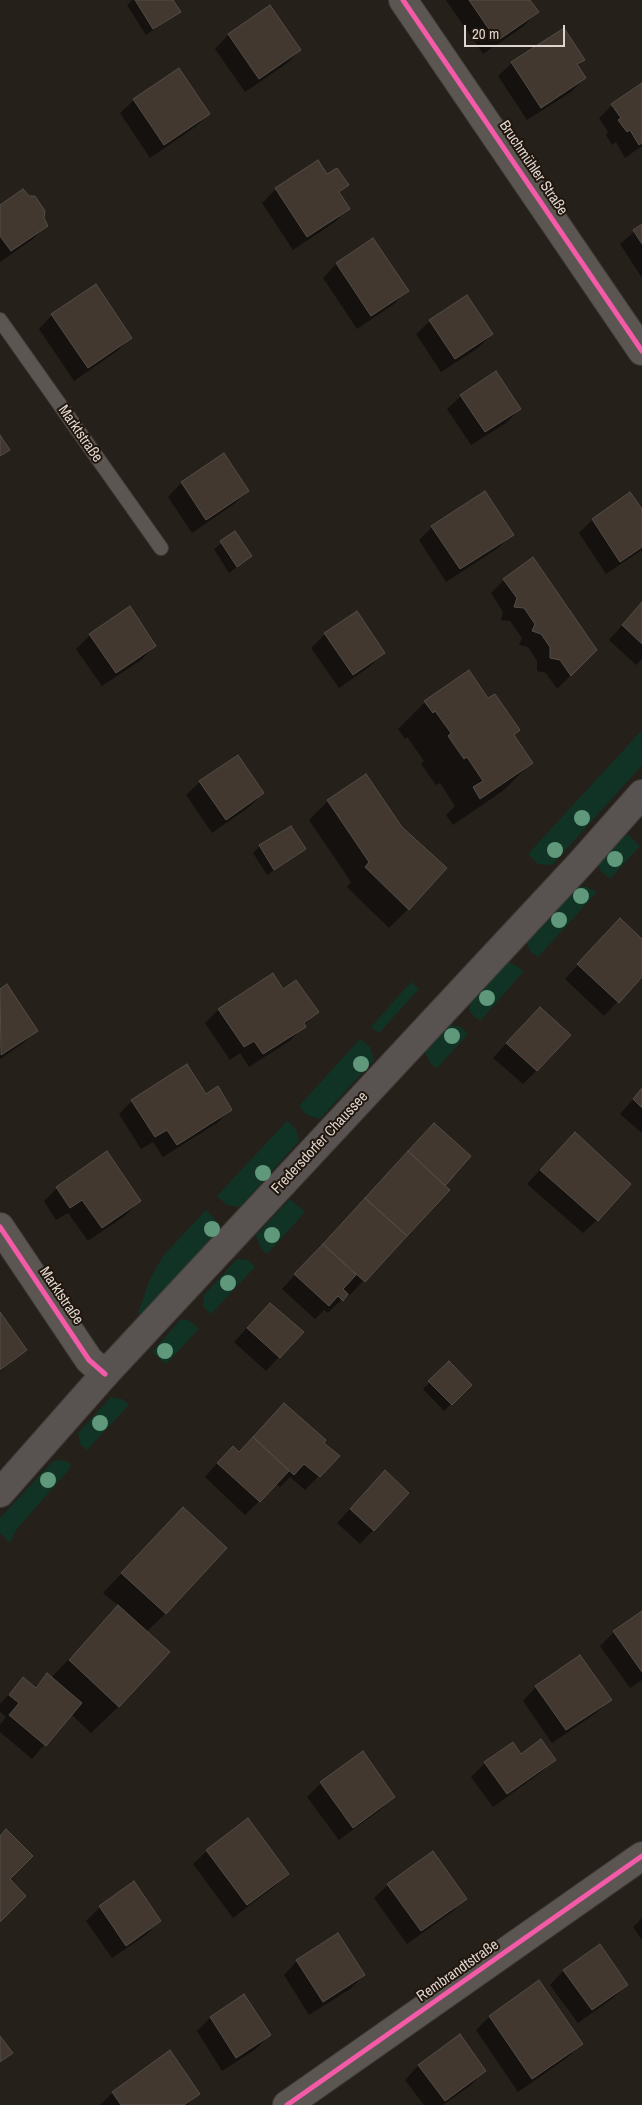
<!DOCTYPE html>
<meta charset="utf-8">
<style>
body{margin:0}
#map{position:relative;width:642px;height:2105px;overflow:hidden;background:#26201b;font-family:"Archivo Narrow",sans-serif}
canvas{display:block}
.scale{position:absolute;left:464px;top:25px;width:101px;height:22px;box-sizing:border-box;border:2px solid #ded5cf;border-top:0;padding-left:6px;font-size:15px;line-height:18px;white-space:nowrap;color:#ded5cf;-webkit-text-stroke:4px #21160d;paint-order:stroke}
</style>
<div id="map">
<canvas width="642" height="2105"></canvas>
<div class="scale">20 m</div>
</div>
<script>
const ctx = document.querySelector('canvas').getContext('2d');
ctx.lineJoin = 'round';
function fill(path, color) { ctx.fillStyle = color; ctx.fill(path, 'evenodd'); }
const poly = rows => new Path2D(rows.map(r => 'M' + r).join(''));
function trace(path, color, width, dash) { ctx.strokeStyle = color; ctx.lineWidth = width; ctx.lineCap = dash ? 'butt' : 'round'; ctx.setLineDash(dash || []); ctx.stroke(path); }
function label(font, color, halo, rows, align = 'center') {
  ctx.font = font + ' "Archivo Narrow",sans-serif'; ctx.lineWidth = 4; ctx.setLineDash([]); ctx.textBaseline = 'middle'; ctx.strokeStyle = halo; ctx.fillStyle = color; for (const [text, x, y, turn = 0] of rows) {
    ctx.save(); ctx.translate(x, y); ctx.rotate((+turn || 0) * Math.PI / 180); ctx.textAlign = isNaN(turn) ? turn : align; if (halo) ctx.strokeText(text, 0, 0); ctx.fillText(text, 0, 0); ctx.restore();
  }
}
const green = poly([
 [641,731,642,765,552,865,538,864,528,854],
 [625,832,640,846,610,879,600,870,598,860],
 [577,886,587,887,597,892,538,957,530,951,526,940],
 [508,961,524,971,480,1021,470,1012,470,1002],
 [411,982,419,989,379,1033,371,1027],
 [450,1025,461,1027,468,1034,437,1068,431,1064,425,1052],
 [360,1039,370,1047,374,1060,320,1119,307,1115,299,1106],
 [287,1121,296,1129,299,1141,240,1207,227,1205,217,1196],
 [290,1199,305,1212,267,1254,261,1248,256,1235],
 [206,1210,215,1219,219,1231,141,1315,138,1313,150,1279,163,1256],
 [237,1259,248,1260,255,1267,211,1314,203,1306,204,1295],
 [181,1319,190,1321,199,1329,166,1364,152,1352],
 [111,1397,122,1399,129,1405,87,1450,80,1444,78,1433],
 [65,1460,72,1466,16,1530,10,1543,0,1533,0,1518,53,1461]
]);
const shadow = poly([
 [132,0,172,0,179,12,146,35,127,5],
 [446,0,529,0,537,12,524,26,483,54],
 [269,6,300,50,286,64,245,92,215,49,228,35],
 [583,59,577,66,585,78,571,92,527,120,498,76,512,63],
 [642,85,642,146,625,158,616,142,612,145,606,135,608,132,599,118,612,105],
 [134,100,209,114,195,127,150,158,120,113],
 [318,162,327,176,347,185,339,194,348,208,335,222,293,250,262,203,276,189],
 [0,206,42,218,46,225,33,239,0,262],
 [642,225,642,278,620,244],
 [373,239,407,290,394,304,357,329,323,278,336,264],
 [52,315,131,337,117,351,74,381,39,329],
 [430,321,492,334,478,348,441,372,416,334],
 [461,396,520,409,506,423,471,445,447,409],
 [224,455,247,491,234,504,192,533,168,497,181,483],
 [630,494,642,512,642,550,606,574,579,533,592,520],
 [432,527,512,534,498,548,446,582,419,540],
 [235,533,251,556,229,573,214,549],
 [504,580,596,650,557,689,546,673,537,671,537,661,528,647,519,645,522,638,510,621,501,620,503,612,491,593],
 [642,603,642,659,636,665,609,640],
 [356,613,383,653,369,667,339,688,311,648,325,634],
 [90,635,155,646,141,660,102,686,76,649],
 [425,702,513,735,532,762,504,790,453,825,446,815,455,806,440,783,436,785,421,764,424,761,407,737,405,739,398,729],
 [366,776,408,909,389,928,347,887,351,882,309,820,328,801],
 [200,782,263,793,249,807,212,833,186,795],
 [260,846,304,849,267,875,253,853],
 [607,933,642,940,642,975,604,1016,565,979],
 [272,975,283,991,317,1012,291,1040,249,1067,240,1053,230,1060,205,1023,218,1010],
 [7,986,36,1031,22,1044,0,1059,0,991],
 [526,1022,537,1070,523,1084,493,1058],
 [642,1089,642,1133,620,1114],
 [206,1096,230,1110,217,1123,163,1157,153,1142,141,1149,119,1114,132,1101],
 [420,1138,443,1186,448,1190,350,1295,348,1293,328,1313,324,1310,315,1319,282,1289],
 [561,1148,597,1220,583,1233,527,1184],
 [57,1188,139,1201,126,1215,88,1241,68,1213,56,1220,44,1201],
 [0,1314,25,1350,0,1372],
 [256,1318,279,1357,266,1371,234,1342],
 [449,1363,470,1385,444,1411,423,1389],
 [271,1418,322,1443,338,1457,305,1490,290,1477,280,1487,276,1484,245,1515,205,1477,219,1461,238,1453],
 [385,1471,408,1493,360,1544,337,1523],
 [183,1508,166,1613,146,1632,119,1706,91,1733,71,1714,32,1759,0,1732,0,1725,6,1717,0,1712,0,1704,23,1679,34,1688,47,1675,51,1678,119,1606,103,1593],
 [642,1612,642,1680,630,1688,600,1646,614,1632],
 [536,1687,610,1700,596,1713,552,1743,523,1701],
 [363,1753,394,1797,380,1810,339,1840,307,1797,321,1783],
 [521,1755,554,1760,540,1773,493,1807,471,1777,485,1763],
 [207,1851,288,1874,274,1887,233,1918,193,1864],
 [134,1883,159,1921,146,1935,112,1958,86,1921,100,1907],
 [388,1885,465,1899,452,1912,407,1944,374,1898],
 [642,1918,642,1940,633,1927],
 [600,1946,627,1985,613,1998,578,2023,550,1985,563,1971],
 [297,1961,364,1975,350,1989,309,2015,284,1975],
 [539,1982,581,2044,568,2057,518,2092,476,2030,489,2017],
 [244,1996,269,2035,256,2049,222,2071,197,2031,210,2018],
 [459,2036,484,2071,471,2085,443,2105,424,2105,405,2080,418,2066],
 [170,2052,199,2093,187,2105,100,2105,112,2093]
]);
const building = poly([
 [135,0,173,0,181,12,153,29,135,0],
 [469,0,530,0,539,12,497,41,469,0],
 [270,5,301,50,259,79,228,34,270,5],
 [564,28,585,60,577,64,586,78,541,108,511,62,564,28],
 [179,68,210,114,164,145,133,99,179,68],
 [642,83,642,143,639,145,630,130,627,132,618,120,621,118,611,104,642,83],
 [318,160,327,174,337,168,349,185,339,192,350,209,307,237,275,188,318,160],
 [23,189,29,196,35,196,45,211,44,218,48,226,11,251,0,236,0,205,23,189],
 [642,224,642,244,633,230,642,224],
 [373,238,409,291,371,316,336,263,373,238],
 [96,284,132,338,88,368,51,314,96,284],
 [467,295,493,334,455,359,429,320,467,295],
 [496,371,521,409,485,432,460,395,496,371],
 [0,435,10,450,0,456,0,435],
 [224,453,249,491,206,520,181,482,224,453],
 [485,491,514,535,460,569,431,526,485,491],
 [630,492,642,509,642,547,620,562,592,519,630,492],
 [235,531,252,556,237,567,220,541,235,531],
 [533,557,597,650,571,676,560,660,550,658,550,647,541,634,532,631,535,624,524,608,514,607,517,598,503,579,533,557],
 [642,602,642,644,622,625,642,602],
 [130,606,156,646,116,673,89,634,130,606],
 [357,611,385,653,353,675,324,633,357,611],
 [469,670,488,698,495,694,520,730,514,735,533,763,480,799,473,787,483,781,467,757,464,759,448,736,451,733,435,711,433,713,424,701,469,670],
 [238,755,264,793,226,820,199,781,238,755],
 [366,774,402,827,447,868,409,910,365,867,369,862,327,800,366,774],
 [291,826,306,849,274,870,259,845,291,826],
 [620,918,642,939,642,977,619,1003,577,964,620,918],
 [273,973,283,989,296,980,319,1012,304,1023,306,1027,263,1054,254,1041,244,1047,218,1009,273,973],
 [7,984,38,1031,1,1055,0,989,7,984],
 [540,1007,571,1035,537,1071,506,1043,540,1007],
 [187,1064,206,1094,218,1086,232,1110,177,1145,167,1130,155,1137,131,1100,187,1064],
 [642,1088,642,1108,633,1099,642,1088],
 [434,1123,471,1156,445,1186,408,1151,434,1123],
 [575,1132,631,1184,598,1221,540,1170,575,1132],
 [107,1151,141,1201,102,1228,82,1200,70,1208,56,1187,107,1151],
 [408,1151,450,1190,407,1236,365,1198,408,1151],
 [365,1198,407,1236,365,1282,323,1244,365,1198],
 [323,1244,356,1275,343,1289,348,1294,343,1301,338,1296,329,1306,294,1274,323,1244],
 [270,1303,304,1332,280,1358,247,1328,270,1303],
 [0,1312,27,1350,0,1370,0,1312],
 [449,1361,472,1385,452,1405,428,1381,449,1361],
 [284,1403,326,1440,324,1443,340,1456,320,1477,304,1464,294,1475,253,1437,284,1403],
 [253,1437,289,1471,260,1502,217,1463,233,1446,239,1452,253,1437],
 [385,1470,409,1493,374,1531,350,1509,385,1470],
 [183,1507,227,1548,166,1614,121,1573,183,1507],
 [118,1605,170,1652,119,1707,69,1660,118,1605],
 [642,1611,642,1672,613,1631,642,1611],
 [580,1655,612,1700,566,1730,535,1686,580,1655],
 [47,1673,82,1703,46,1746,9,1715,19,1703,9,1695,23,1677,36,1688,47,1673],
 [541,1739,556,1760,507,1794,484,1762,513,1742,521,1754,541,1739],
 [363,1751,395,1797,353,1828,320,1782,363,1751],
 [248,1818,289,1874,247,1905,206,1850,248,1818],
 [6,1829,33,1856,10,1879,26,1896,0,1922,0,1836,6,1829],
 [433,1851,467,1899,421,1931,387,1884,433,1851],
 [134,1881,161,1921,126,1946,99,1906,134,1881],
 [338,1933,365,1975,323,2002,296,1960,338,1933],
 [600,1944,628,1985,592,2010,563,1970,600,1944],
 [539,1980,583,2044,532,2079,489,2016,539,1980],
 [244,1994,271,2035,236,2058,210,2017,244,1994],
 [460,2034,486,2071,445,2101,418,2065,460,2034],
 [0,2036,13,2053,0,2062,0,2036],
 [170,2050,200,2094,184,2105,121,2105,112,2092,170,2050]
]);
const lane = poly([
 [0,320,161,548]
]);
const street = poly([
 [403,0,642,351],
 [0,1227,89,1360,105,1374],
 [287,2105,642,1856]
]);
const secondary = poly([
 [0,1493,105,1374,580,864,642,794]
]);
const cycleway = poly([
 [403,0,642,351],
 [0,1227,89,1360,105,1374],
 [287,2105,642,1856]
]);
const trees = [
 [582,818],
 [555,850],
 [615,859],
 [581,896],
 [559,920],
 [487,998],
 [452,1036],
 [361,1064],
 [263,1173],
 [212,1229],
 [272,1235],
 [228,1283],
 [165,1351],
 [100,1423],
 [48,1480]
];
const streetNames = [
 ["Bruchmühler Straße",533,168,56],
 ["Marktstraße",80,434,55],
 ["Fredersdorfer Chaussee",320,1143,-47],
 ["Marktstraße",61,1296,56],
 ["Rembrandtstraße",458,1971,-35]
];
fill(green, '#113325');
fill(shadow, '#0007');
fill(building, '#423830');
trace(building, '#534d48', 1);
trace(lane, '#403b37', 16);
trace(street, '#403b37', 30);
trace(secondary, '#403b37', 30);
trace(lane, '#5b5652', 14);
trace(street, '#5b5652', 28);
trace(secondary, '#585251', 28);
trace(cycleway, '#f35aa7', 5);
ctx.fillStyle = '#60987c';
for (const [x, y] of trees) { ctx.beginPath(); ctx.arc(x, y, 8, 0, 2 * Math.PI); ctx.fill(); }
label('15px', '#ded5cf', '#21160d', streetNames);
</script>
